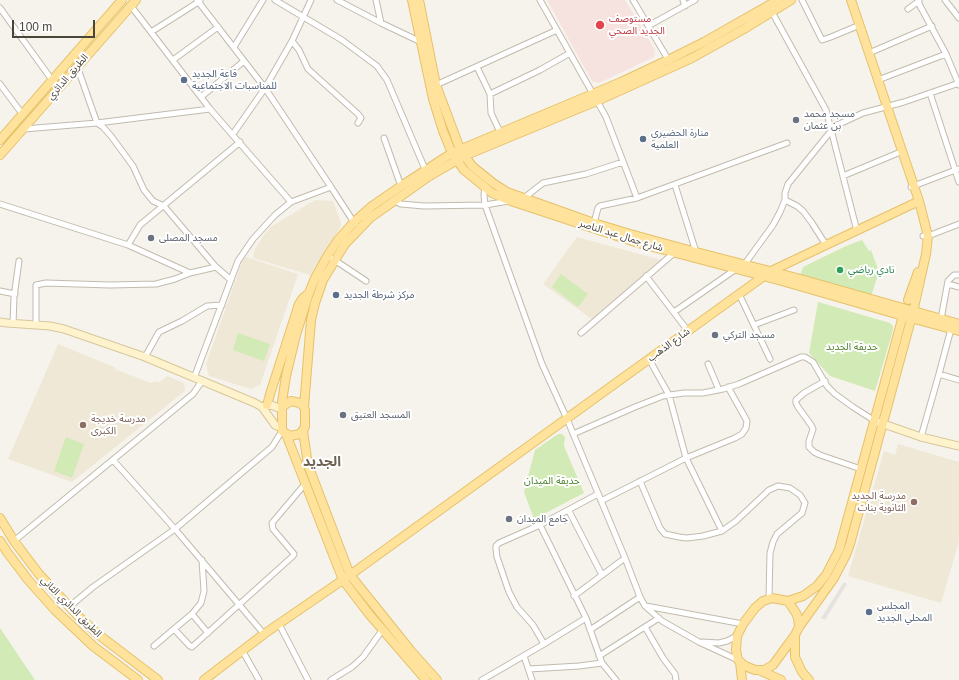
<!DOCTYPE html>
<meta charset="utf-8">
<style>
body{margin:0}
#map{position:relative;width:959px;height:680px;overflow:hidden;background:#f6f3ec;font-family:Arial,sans-serif}
canvas{display:block}
.scale{position:absolute;left:12px;top:20px;width:83px;height:18px;box-sizing:border-box;border:2px solid #4b4439;border-top:0;padding-left:5px;font-size:12px;line-height:14px;white-space:nowrap;color:#4b4439;-webkit-text-stroke:3px #fff;paint-order:stroke}
</style>
<div id="map">
<canvas width="959" height="680"></canvas>
<div class="scale">100 m</div>
</div>
<script>
const ctx = document.querySelector('canvas').getContext('2d');
ctx.lineJoin = 'round';
function fill(path, color) { ctx.fillStyle = color; ctx.fill(path, 'evenodd'); }
const poly = rows => new Path2D(rows.map(r => 'M' + r).join(''));
function trace(path, color, width, dash) { ctx.strokeStyle = color; ctx.lineWidth = width; ctx.lineCap = dash ? 'butt' : 'round'; ctx.setLineDash(dash || []); ctx.stroke(path); }
function label(font, color, halo, rows, align = 'center') {
  ctx.font = font + ' Arial,"Noto Sans Arabic",sans-serif'; ctx.lineWidth = 4; ctx.setLineDash([]); ctx.textBaseline = 'middle'; ctx.strokeStyle = halo; ctx.fillStyle = color; for (const [text, x, y, turn = 0] of rows) {
    ctx.save(); ctx.translate(x, y); ctx.rotate((+turn || 0) * Math.PI / 180); ctx.textAlign = isNaN(turn) ? turn : align; if (halo) ctx.strokeText(text, 0, 0); ctx.fillText(text, 0, 0); ctx.restore();
  }
}
const education = poly([
 [315,200,333,201,341,223,340,228,310,275,253,258,255,249,264,235,272,226],
 [577,237,661,260,593,320,543,284],
 [246,257,298,274,260,385,251,389,209,376,206,364,243,259],
 [58,344,114,367,117,370,151,383,156,381,160,382,167,376,184,383,185,391,72,482,8,459],
 [898,444,959,462,959,541,941,603,848,576,884,451,895,455]
]);
const medical = poly([
 [547,0,625,0,655,50,654,57,599,83,592,81]
]);
const green = poly([
 [862,240,869,251,871,250,879,272,871,296,800,275,803,267,846,246],
 [561,274,588,294,578,307,552,287],
 [818,302,890,323,893,326,893,330,875,391,830,376,809,353],
 [238,333,270,344,264,361,233,350],
 [558,434,562,434,565,437,564,446,584,493,534,519,524,492,535,450],
 [66,437,84,444,72,478,54,471],
 [0,628,35,680,0,680]
]);
const parking = poly([
 [844,582,847,584,825,620,821,618]
]);
const street = poly([
 [197,0,265,88,331,187],
 [275,0,342,40,377,66,387,80,425,169],
 [337,0,381,23,421,42],
 [376,0,381,23],
 [540,0,593,94],
 [633,0,669,61],
 [683,0,685,6],
 [802,0,822,40,831,37,855,27],
 [945,0,959,18],
 [918,2,946,54,959,85],
 [131,6,210,109,291,202],
 [0,8,52,80],
 [908,9,919,1],
 [772,12,826,110,857,231],
 [648,26,695,0],
 [151,32,200,1],
 [292,41,299,50,308,69,358,114,361,118,358,123],
 [234,47,263,0],
 [869,53,932,26],
 [173,60,218,27],
 [77,66,97,123,103,127,111,136,133,166,144,190,153,201,164,206,216,267,231,280],
 [477,67,490,94,491,113,500,132],
 [878,80,946,54],
 [0,84,23,115],
 [436,85,557,30],
 [930,93,959,182],
 [490,94,540,70,570,53],
 [201,97,244,61],
 [597,101,606,117,637,198],
 [24,129,97,123,210,109],
 [233,134,265,88,292,41,311,0],
 [384,138,401,186],
 [843,176,898,153],
 [675,185,696,252],
 [485,186,484,195,485,205,542,364,567,419,625,558,640,597,645,606,662,621,699,642,738,660],
 [911,187,958,169],
 [524,198,543,183,586,174,623,162],
 [393,200,401,204,424,206,485,205,509,201],
 [785,200,797,206,803,211,812,223,826,245],
 [0,204,128,245],
 [594,223,598,208,600,206,637,198,787,143],
 [923,236,928,236,959,224],
 [333,259,366,281],
 [744,265,773,225,780,212,785,200,785,193,788,184,835,126,863,113,904,102,959,83],
 [190,273,128,245,140,225,240,142],
 [646,276,688,331],
 [948,284,959,287],
 [0,291,15,294],
 [739,294,770,359],
 [674,312,736,269],
 [941,319,948,281,954,275,959,275],
 [13,324,14,297,19,261],
 [36,324,36,285,46,283,110,285,156,284,175,279,190,273,216,267],
 [754,325,794,310],
 [581,333,674,253],
 [145,357,159,332,182,321,207,306,222,305],
 [649,359,669,395,686,458,722,531],
 [708,364,719,390],
 [939,374,951,329],
 [194,378,238,261,253,239,275,215,291,202,331,187,355,224],
 [825,381,804,393,796,400,796,403,798,407,811,425,813,429,809,441,809,447,814,452,820,455,861,469],
 [573,434,635,407,663,396,684,393,703,393,723,389,739,384,801,357,805,357,813,362,827,386,835,394,853,407,875,421],
 [921,437,939,374,959,380],
 [113,460,175,529,264,634],
 [640,481,660,528,665,534,679,537,687,538,703,536,722,531,736,521,769,490,778,486,790,488,800,495,805,503,802,513,777,534,773,542,770,553,769,599],
 [598,494,540,525,586,618,602,663,616,680],
 [601,501,686,458,735,438,742,434,746,428,747,421,728,387],
 [569,511,602,575],
 [540,525,499,543,496,546,496,549,497,557,509,592,517,607,533,625,544,644],
 [14,541,193,394,202,381],
 [202,560,204,591,201,603,192,614,174,629,190,646,192,647,293,556,294,554,273,529,272,523,305,484],
 [574,596,625,558],
 [646,606,743,624],
 [69,607,93,587,175,529,272,447,282,431],
 [192,614,208,633],
 [279,624,308,680],
 [645,627,663,658,675,674,676,680],
 [590,630,640,597],
 [702,642,719,643,727,641,737,636],
 [154,646,174,629],
 [242,650,259,680],
 [524,656,532,680],
 [599,656,659,618],
 [529,669,579,666,602,663],
 [331,680,352,667,363,657,383,629],
 [482,680,544,644,586,618]
]);
const secondary = poly([
 [0,322,7,323,50,326,64,329,145,357,255,403,262,407,275,425,282,428],
 [262,407,271,405,281,409],
 [875,421,921,437,959,446]
]);
const primary = poly([
 [412,0,433,99,443,131,452,153,464,170,492,193,511,201,638,243,782,281,903,316,959,331],
 [419,0,436,85,460,149,472,166,493,183,507,192,594,223,630,234,696,252,797,278,959,324],
 [0,140,122,0],
 [0,155,136,0],
 [908,300,918,272],
 [267,405,271,391,299,304,303,298,309,293],
 [283,406,291,401,300,403,304,407,305,410,305,427,300,434,290,436,282,431,282,402,286,376,296,335,309,293,315,278,328,255,338,240,354,222,372,206,401,186,452,153,621,82,674,57,704,42,778,0],
 [304,407,311,320,315,303,323,280,345,244,370,218,428,177,464,156,597,101,692,58,744,29,791,0],
 [303,431,308,465,350,575,411,651,437,680],
 [286,434,343,580,369,614,426,680],
 [0,518,14,541,39,574,78,616,99,635,158,680],
 [0,541,7,552,29,581,55,610,93,646,138,680],
 [772,598,788,601,796,613,798,618,799,627,795,635,773,665,764,670,755,670,745,666,738,660,736,650,737,636,743,624,755,608,763,601,772,598],
 [788,601,803,596,817,586,826,575,839,550,904,312],
 [799,627,834,578,846,555,850,544,913,312,926,254,928,236,919,201,851,0],
 [795,635,795,657,802,672,809,680],
 [740,662,742,680],
 [759,670,781,680],
 [204,680,264,634,350,575,771,271,915,203]
]);
const markers = [
 [600,25,5,"#e0444e"],
 [184,80,4,"#5c6f8a"],
 [796,120,4,"#6b7280"],
 [643,139,4,"#5c6f8a"],
 [151,238,4,"#6b7280"],
 [840,270,4,"#2e9e5b"],
 [336,295,4,"#5c6f8a"],
 [715,335,4,"#6b7280"],
 [343,415,4,"#6b7280"],
 [83,425,4,"#8d6e63"],
 [914,502,4,"#8d6e63"],
 [509,519,4,"#6b7280"],
 [869,612,4,"#5c6f8a"]
];
const healthNames = [
 ["مستوصف",609,19],
 ["الجديد الصحي",609,31]
];
const serviceNames = [
 ["قاعة الجديد",192,74],
 ["للمناسبات الاجتماعية",192,86],
 ["منارة الحضيري",651,133],
 ["العلمية",651,145],
 ["مركز شرطة الجديد",344,295],
 ["المجلس",877,606],
 ["المحلي الجديد",877,618]
];
const streetNames = [
 ["الطريق الدائري",68,77,-49],
 ["شارع جمال عبد الناصر",621,236,17],
 ["شارع الذهب",669,345,-36],
 ["الطريق الدائري الثاني",71,607,45]
];
const worshipNames = [
 ["مسجد محمد",804,114],
 ["بن عثمان",804,126],
 ["مسجد المصلى",159,238],
 ["مسجد التركي",723,335],
 ["المسجد العتيق",351,415],
 ["جامع الميدان",517,519]
];
const leisureNames = [
 ["نادي رياضي",848,270]
];
const parkNames = [
 ["حديقة الجديد",852,347],
 ["حديقة الميدان",552,481]
];
const educationNames = [
 ["مدرسة خديجة",91,419],
 ["الكبرى",91,431],
 ["مدرسة الجديد",906,496,"right"],
 ["الثانوية بنات",906,508,"right"]
];
const districtNames = [
 ["الجديد",322,462]
];
fill(education, '#efe8d6');
fill(medical, '#f6e3e0');
fill(green, '#d2eab5');
fill(parking, '#e5e3e0');
trace(street, '#c2bbae', 7);
trace(secondary, '#d6c79b', 9);
trace(primary, '#e6c16a', 10);
trace(street, '#fff', 5);
trace(secondary, '#fff3cd', 7);
trace(primary, '#ffe39c', 8);
for (const [x, y, r, color] of markers) { const dot = new Path2D(); dot.arc(x, y, r, 0, 2 * Math.PI); ctx.fillStyle = color; ctx.fill(dot); trace(dot, '#fff', 1.5); }
label('10px', '#be3a42', '#fff', healthNames, 'left');
label('10px', '#4e5e75', '#fff', serviceNames, 'left');
label('10px', '#4b4439', '#fff', streetNames);
label('10px', '#5b616d', '#fff', worshipNames, 'left');
label('10px', '#27864d', '#fff', leisureNames, 'left');
label('10px', '#4a7f2a', '#fff', parkNames);
label('10px', '#785e54', '#fff', educationNames, 'left');
label('bold 14px', '#6e6250', '#fff', districtNames);
</script>
